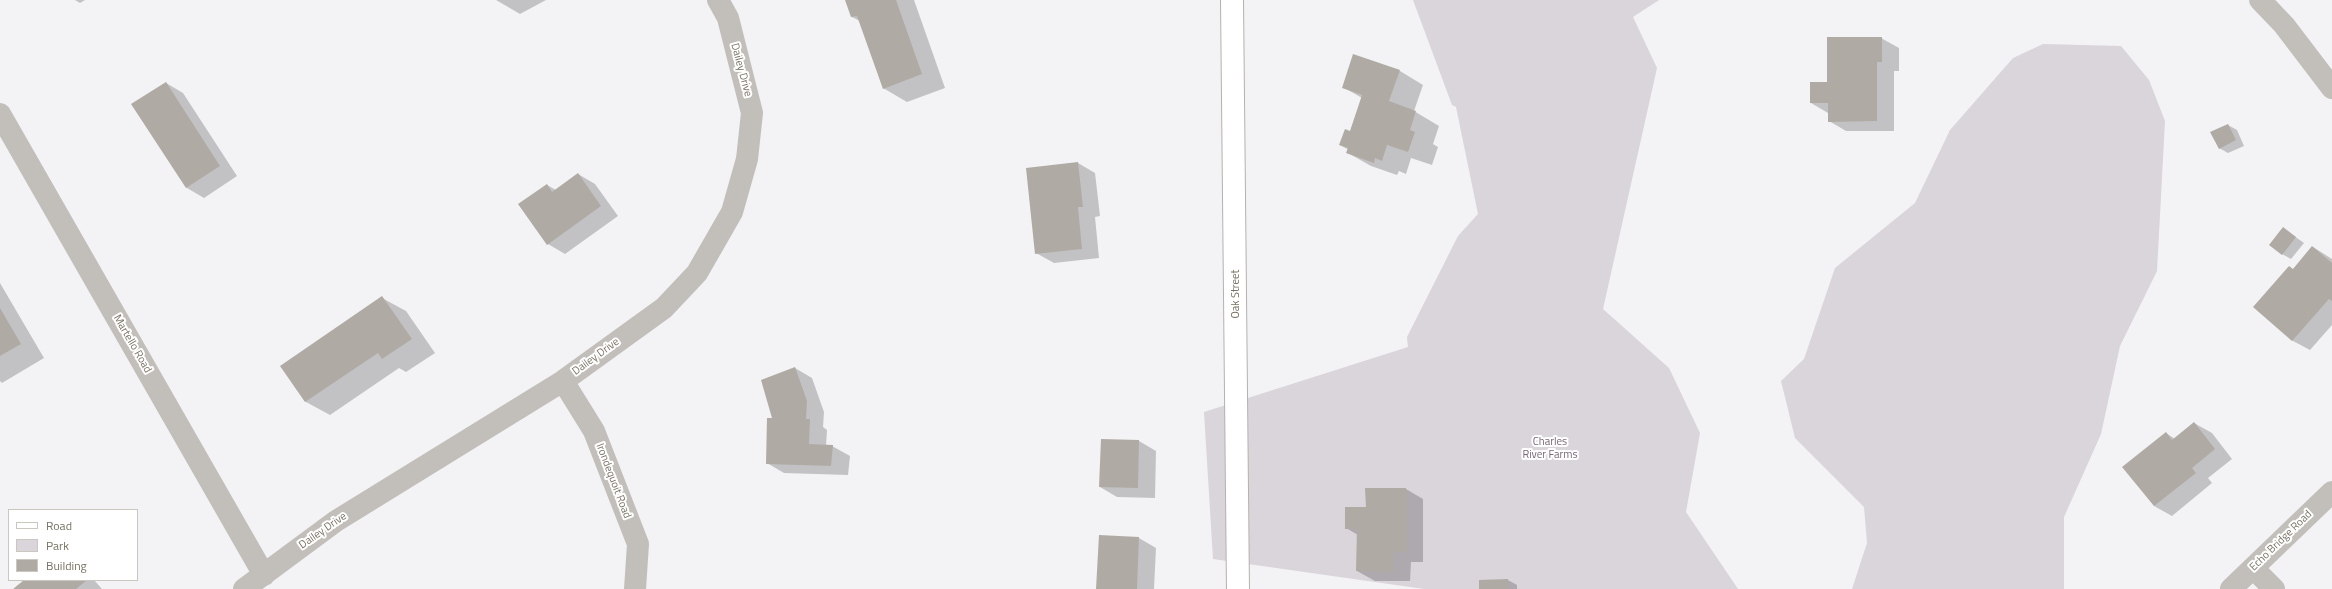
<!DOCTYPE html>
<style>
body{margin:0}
#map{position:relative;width:2332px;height:589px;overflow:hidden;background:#f3f2f5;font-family:"Titillium Web",sans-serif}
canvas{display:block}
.legend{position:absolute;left:8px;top:509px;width:130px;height:72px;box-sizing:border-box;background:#fff;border:1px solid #cac7c1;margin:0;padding:5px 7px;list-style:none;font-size:12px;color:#7a7364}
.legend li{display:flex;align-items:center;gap:8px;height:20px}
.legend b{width:20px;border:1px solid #cac7c1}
</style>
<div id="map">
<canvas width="2332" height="589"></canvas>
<ul class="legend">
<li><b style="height:5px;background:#fff"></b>Road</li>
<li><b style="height:11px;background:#dad4db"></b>Park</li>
<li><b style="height:11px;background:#afaaa3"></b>Building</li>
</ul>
</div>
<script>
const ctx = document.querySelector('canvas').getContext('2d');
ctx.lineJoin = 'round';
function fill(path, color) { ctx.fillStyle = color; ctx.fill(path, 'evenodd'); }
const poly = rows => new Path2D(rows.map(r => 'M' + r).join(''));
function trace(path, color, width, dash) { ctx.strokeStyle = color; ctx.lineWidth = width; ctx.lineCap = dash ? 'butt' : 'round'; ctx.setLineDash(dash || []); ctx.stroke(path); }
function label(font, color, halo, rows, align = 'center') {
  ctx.font = font + ' "Titillium Web",sans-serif'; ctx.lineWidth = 4; ctx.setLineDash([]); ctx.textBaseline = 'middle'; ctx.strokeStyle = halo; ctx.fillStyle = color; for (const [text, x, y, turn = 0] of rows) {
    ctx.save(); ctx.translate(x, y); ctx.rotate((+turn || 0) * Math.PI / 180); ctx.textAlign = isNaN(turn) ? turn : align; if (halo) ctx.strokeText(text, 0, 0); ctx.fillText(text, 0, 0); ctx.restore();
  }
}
const green = poly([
 [1413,0,1659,0,1633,17,1657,68,1603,309,1669,368,1700,433,1686,512,1738,589,1424,589,1213,559,1204,412,1408,347,1407,337,1458,236,1478,214,1456,107,1452,105],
 [2043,44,2121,46,2149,80,2165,121,2157,271,2120,346,2101,434,2064,517,2064,589,1852,589,1867,543,1864,507,1795,438,1781,381,1804,359,1835,268,1915,203,1950,130,2013,58]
]);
const shadow = poly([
 [75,0,85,0,80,3],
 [496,0,546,0,520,14],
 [846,0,914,0,945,88,907,102,883,88,860,21,852,17],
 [1881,38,1899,48,1899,71,1894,71,1894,131,1846,131,1829,121,1828,113,1811,103,1828,83],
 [1400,71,1423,85,1414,111,1439,126,1433,144,1438,147,1432,165,1411,158,1406,174,1399,171,1397,175,1371,166,1348,153,1349,150,1340,145,1350,132,1362,98,1343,87],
 [166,83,183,93,237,176,204,198,187,188,132,104],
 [2228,125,2237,130,2244,146,2228,153,2219,148],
 [1078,163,1095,173,1100,216,1095,217,1099,258,1054,263,1036,253],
 [578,174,595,184,618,216,565,254,548,244,547,185,556,190],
 [2283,228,2304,243,2291,259,2282,254],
 [2313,247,2332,259,2332,325,2310,350,2293,341,2255,307,2294,270],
 [0,283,44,358,2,383,0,381],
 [382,298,406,311,435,353,406,372,399,368,330,415,306,402,282,366],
 [795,368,812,378,824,412,823,427,827,430,826,446,832,446,850,456,848,475,784,473,767,463,774,419],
 [2194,423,2212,433,2232,459,2208,478,2212,483,2172,516,2154,506,2166,433,2175,439],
 [1102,440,1139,441,1156,451,1155,498,1117,497,1100,487],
 [1406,489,1423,499,1423,562,1411,562,1410,581,1375,581,1357,571,1358,535,1346,528,1367,508],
 [1100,536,1139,538,1156,548,1154,589,1097,589],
 [25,580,94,580,102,589,15,589],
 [1508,580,1517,585,1517,589,1480,589,1480,581]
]);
const building = poly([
 [845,0,896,0,922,74,883,89,857,16,851,17],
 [1827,37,1882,37,1882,62,1877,62,1877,121,1828,122,1828,103,1810,103,1810,82,1827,82],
 [1353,54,1400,70,1389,101,1416,111,1410,130,1415,132,1408,152,1387,145,1382,161,1375,158,1374,163,1346,153,1348,148,1339,145,1345,129,1350,131,1362,95,1342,88],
 [166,82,220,166,186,188,131,104],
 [2228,124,2236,140,2219,149,2210,132],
 [1078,162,1083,207,1078,207,1082,249,1035,254,1026,168],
 [578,173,601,206,547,245,518,204,547,184,552,192],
 [2283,227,2296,237,2282,255,2269,245],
 [2312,246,2332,263,2332,301,2329,299,2292,341,2253,307,2289,266,2293,269],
 [382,296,412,339,382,359,378,353,305,402,280,366],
 [0,308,21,344,0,356],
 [795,367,807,401,806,419,810,419,809,444,833,445,831,466,766,464,767,418,772,418,761,380],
 [2194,422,2215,449,2192,468,2196,473,2154,506,2122,467,2166,432,2172,440],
 [1101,439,1139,440,1138,488,1099,487],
 [1365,488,1406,488,1406,552,1394,552,1393,572,1356,571,1357,529,1345,529,1345,507,1366,507],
 [1099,535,1139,537,1137,589,1096,589],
 [1508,579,1508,589,1479,589,1479,580],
 [24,580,87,580,76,589,13,589]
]);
const minor = poly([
 [2260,0,2284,25,2332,88],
 [0,114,264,575],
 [563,381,594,431,638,544,635,589],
 [2253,568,2274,589],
 [244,589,336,521,563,381,664,308,697,273,732,212,747,159,752,113,728,18,718,0],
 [2231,589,2332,492]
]);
const major = poly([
 [1232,0,1238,589]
]);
const streetNames = [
 ["Dailey Drive",741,70,75],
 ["Oak Street",1236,294,-90],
 ["Martello Road",132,344,60],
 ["Dailey Drive",596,357,-36],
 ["Irondequoit Road",613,481,69],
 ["Dailey Drive",323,531,-35],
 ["Echo Bridge Road",2281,541,-44]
];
const parkNames = [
 ["Charles",1550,442],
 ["River Farms",1550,455]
];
fill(green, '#dad4db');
fill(shadow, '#0003');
fill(building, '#afaaa3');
trace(major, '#b5b2ad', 24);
trace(minor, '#c2bfbb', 22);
trace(major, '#fff', 22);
label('11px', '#7a7364', '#fff', streetNames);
label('11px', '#786677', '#fff', parkNames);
</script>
